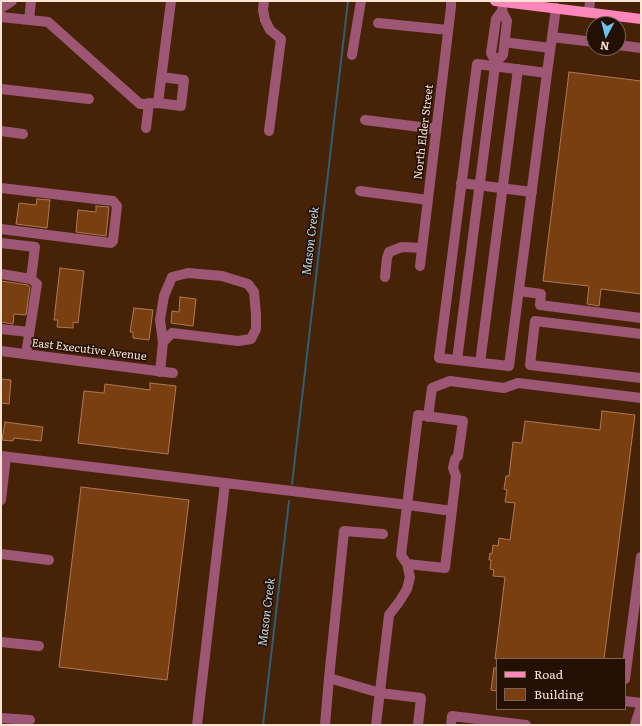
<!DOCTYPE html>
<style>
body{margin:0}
#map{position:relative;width:642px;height:726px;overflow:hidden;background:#462307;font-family:Literata,serif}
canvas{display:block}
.frame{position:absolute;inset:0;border:2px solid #fce4d5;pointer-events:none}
.legend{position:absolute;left:496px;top:658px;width:130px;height:52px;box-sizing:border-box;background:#241003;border:1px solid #7a6557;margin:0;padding:5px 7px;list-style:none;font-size:12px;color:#fce4d5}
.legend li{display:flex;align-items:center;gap:8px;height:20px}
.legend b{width:20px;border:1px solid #7a6557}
.north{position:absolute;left:586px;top:16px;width:40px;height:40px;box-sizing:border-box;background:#241003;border:1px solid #7a6557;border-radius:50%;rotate:187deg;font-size:11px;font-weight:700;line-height:16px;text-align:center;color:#fce4d5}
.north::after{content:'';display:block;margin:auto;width:14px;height:18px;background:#6bc3f2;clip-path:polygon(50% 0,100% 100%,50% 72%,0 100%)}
</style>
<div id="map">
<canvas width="642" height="726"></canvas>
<div class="frame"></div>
<ul class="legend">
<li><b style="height:5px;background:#fd86ba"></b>Road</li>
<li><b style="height:11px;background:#7a3f10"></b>Building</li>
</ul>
<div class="north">N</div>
</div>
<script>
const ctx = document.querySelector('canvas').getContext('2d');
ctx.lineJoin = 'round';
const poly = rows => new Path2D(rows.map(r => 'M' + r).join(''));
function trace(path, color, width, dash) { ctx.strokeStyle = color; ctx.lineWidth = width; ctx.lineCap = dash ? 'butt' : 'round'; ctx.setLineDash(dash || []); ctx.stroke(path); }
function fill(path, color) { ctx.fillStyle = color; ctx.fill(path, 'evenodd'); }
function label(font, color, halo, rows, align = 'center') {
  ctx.font = font + ' Literata,serif'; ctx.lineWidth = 3.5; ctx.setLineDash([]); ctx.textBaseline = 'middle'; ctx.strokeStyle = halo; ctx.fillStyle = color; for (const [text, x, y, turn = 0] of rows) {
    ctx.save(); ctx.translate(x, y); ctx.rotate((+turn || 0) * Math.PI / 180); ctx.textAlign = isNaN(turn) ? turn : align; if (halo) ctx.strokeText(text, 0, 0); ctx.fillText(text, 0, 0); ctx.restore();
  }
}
const stream = poly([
 [292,484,348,1],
 [263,725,289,501]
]);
const building = poly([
 [569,72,641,81,641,294,601,289,599,306,587,304,589,286,543,281,569,72],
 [37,199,50,200,47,228,16,224,19,203,36,205,37,199],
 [96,206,109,207,106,236,76,232,78,210,96,212,96,206],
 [60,268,84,271,78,323,73,322,73,328,57,327,58,320,54,320,60,268],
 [1,281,28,285,30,287,26,315,14,314,13,324,1,322,1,281],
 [180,297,196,299,193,326,171,323,172,311,179,312,180,297],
 [134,308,153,310,149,340,133,338,133,332,130,332,134,308],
 [1,379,11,380,9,404,1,403,1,379],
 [150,383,176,386,168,454,78,443,84,391,104,393,105,384,150,390,150,383],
 [602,411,635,415,604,659,495,659,505,577,493,576,494,570,490,569,491,560,489,560,490,553,492,554,493,545,498,546,499,538,510,540,515,503,505,502,507,490,504,489,506,476,509,476,513,442,522,443,525,421,600,430,602,411],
 [5,422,43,427,41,441,14,438,13,441,2,440,5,422],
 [81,487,189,500,167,680,59,667,81,487],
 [494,668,497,668,497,691,491,690,494,668]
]);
const minor = poly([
 [264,1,263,10,265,20,270,30,281,39,269,131],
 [1,8,12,1],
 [556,8,552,37,594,42],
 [589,12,590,1],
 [1,17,48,22,140,104,158,103,181,106,184,80,162,77],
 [29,20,31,1],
 [378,23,448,30],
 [511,43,550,48],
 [618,45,641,48],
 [352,55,361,1],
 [496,62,503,55,507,21,502,11],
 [547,73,477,64,439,358,509,366,547,73,552,37],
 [1,89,89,99],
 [158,103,171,1],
 [365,120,436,129],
 [146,128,149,103],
 [1,131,23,134],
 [461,183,532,192],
 [1,188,113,201,117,206,113,241,111,243,1,229],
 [360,191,428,200],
 [1,243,35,247,31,279,37,284,26,354],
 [420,266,451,7,451,1],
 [1,274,31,279],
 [385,277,387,258,389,252,402,247,422,248],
 [519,291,541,294,540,305,641,318],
 [1,329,29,332],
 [641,334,535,321,530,365,641,378],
 [1,351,173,373],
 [457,360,495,66,496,62,491,53,496,19,502,11,503,2],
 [480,363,518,69],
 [160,372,163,342,172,333,238,341,251,339,256,329,256,314,254,292,248,284,222,276,188,273,172,277,164,296,160,320,163,342],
 [428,417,432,388,450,381,504,388,518,383,641,398],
 [1,456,408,505,452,511],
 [1,500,6,457],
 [383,534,344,531,329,678,380,693,421,698,418,725],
 [1,554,49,560],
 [1,642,39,646],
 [625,679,641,557],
 [625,701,641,703],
 [1,718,30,720],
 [197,725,225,483],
 [325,725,329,678],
 [376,725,389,615,399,602,407,589,410,577,407,564,401,555,418,415,463,421,458,456,455,459,453,468,456,476,445,568,407,564],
 [451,725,452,716,526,725],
 [635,725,641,706]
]);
const major = poly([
 [495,1,641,19]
]);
const streetNames = [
 ["North Elder Street",424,132,-83],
 ["East Executive Avenue",89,350,7]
];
const waterNames = [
 ["Mason Creek",311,241,-83],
 ["Mason Creek",267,612,-83]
];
trace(stream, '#2f5f78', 2);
fill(building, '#7a3f10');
trace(building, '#ae7956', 1);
trace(minor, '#9e5675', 10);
trace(major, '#fd86ba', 10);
label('11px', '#fce4d5', '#241003', streetNames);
label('italic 12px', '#bfdced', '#241003', waterNames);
</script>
